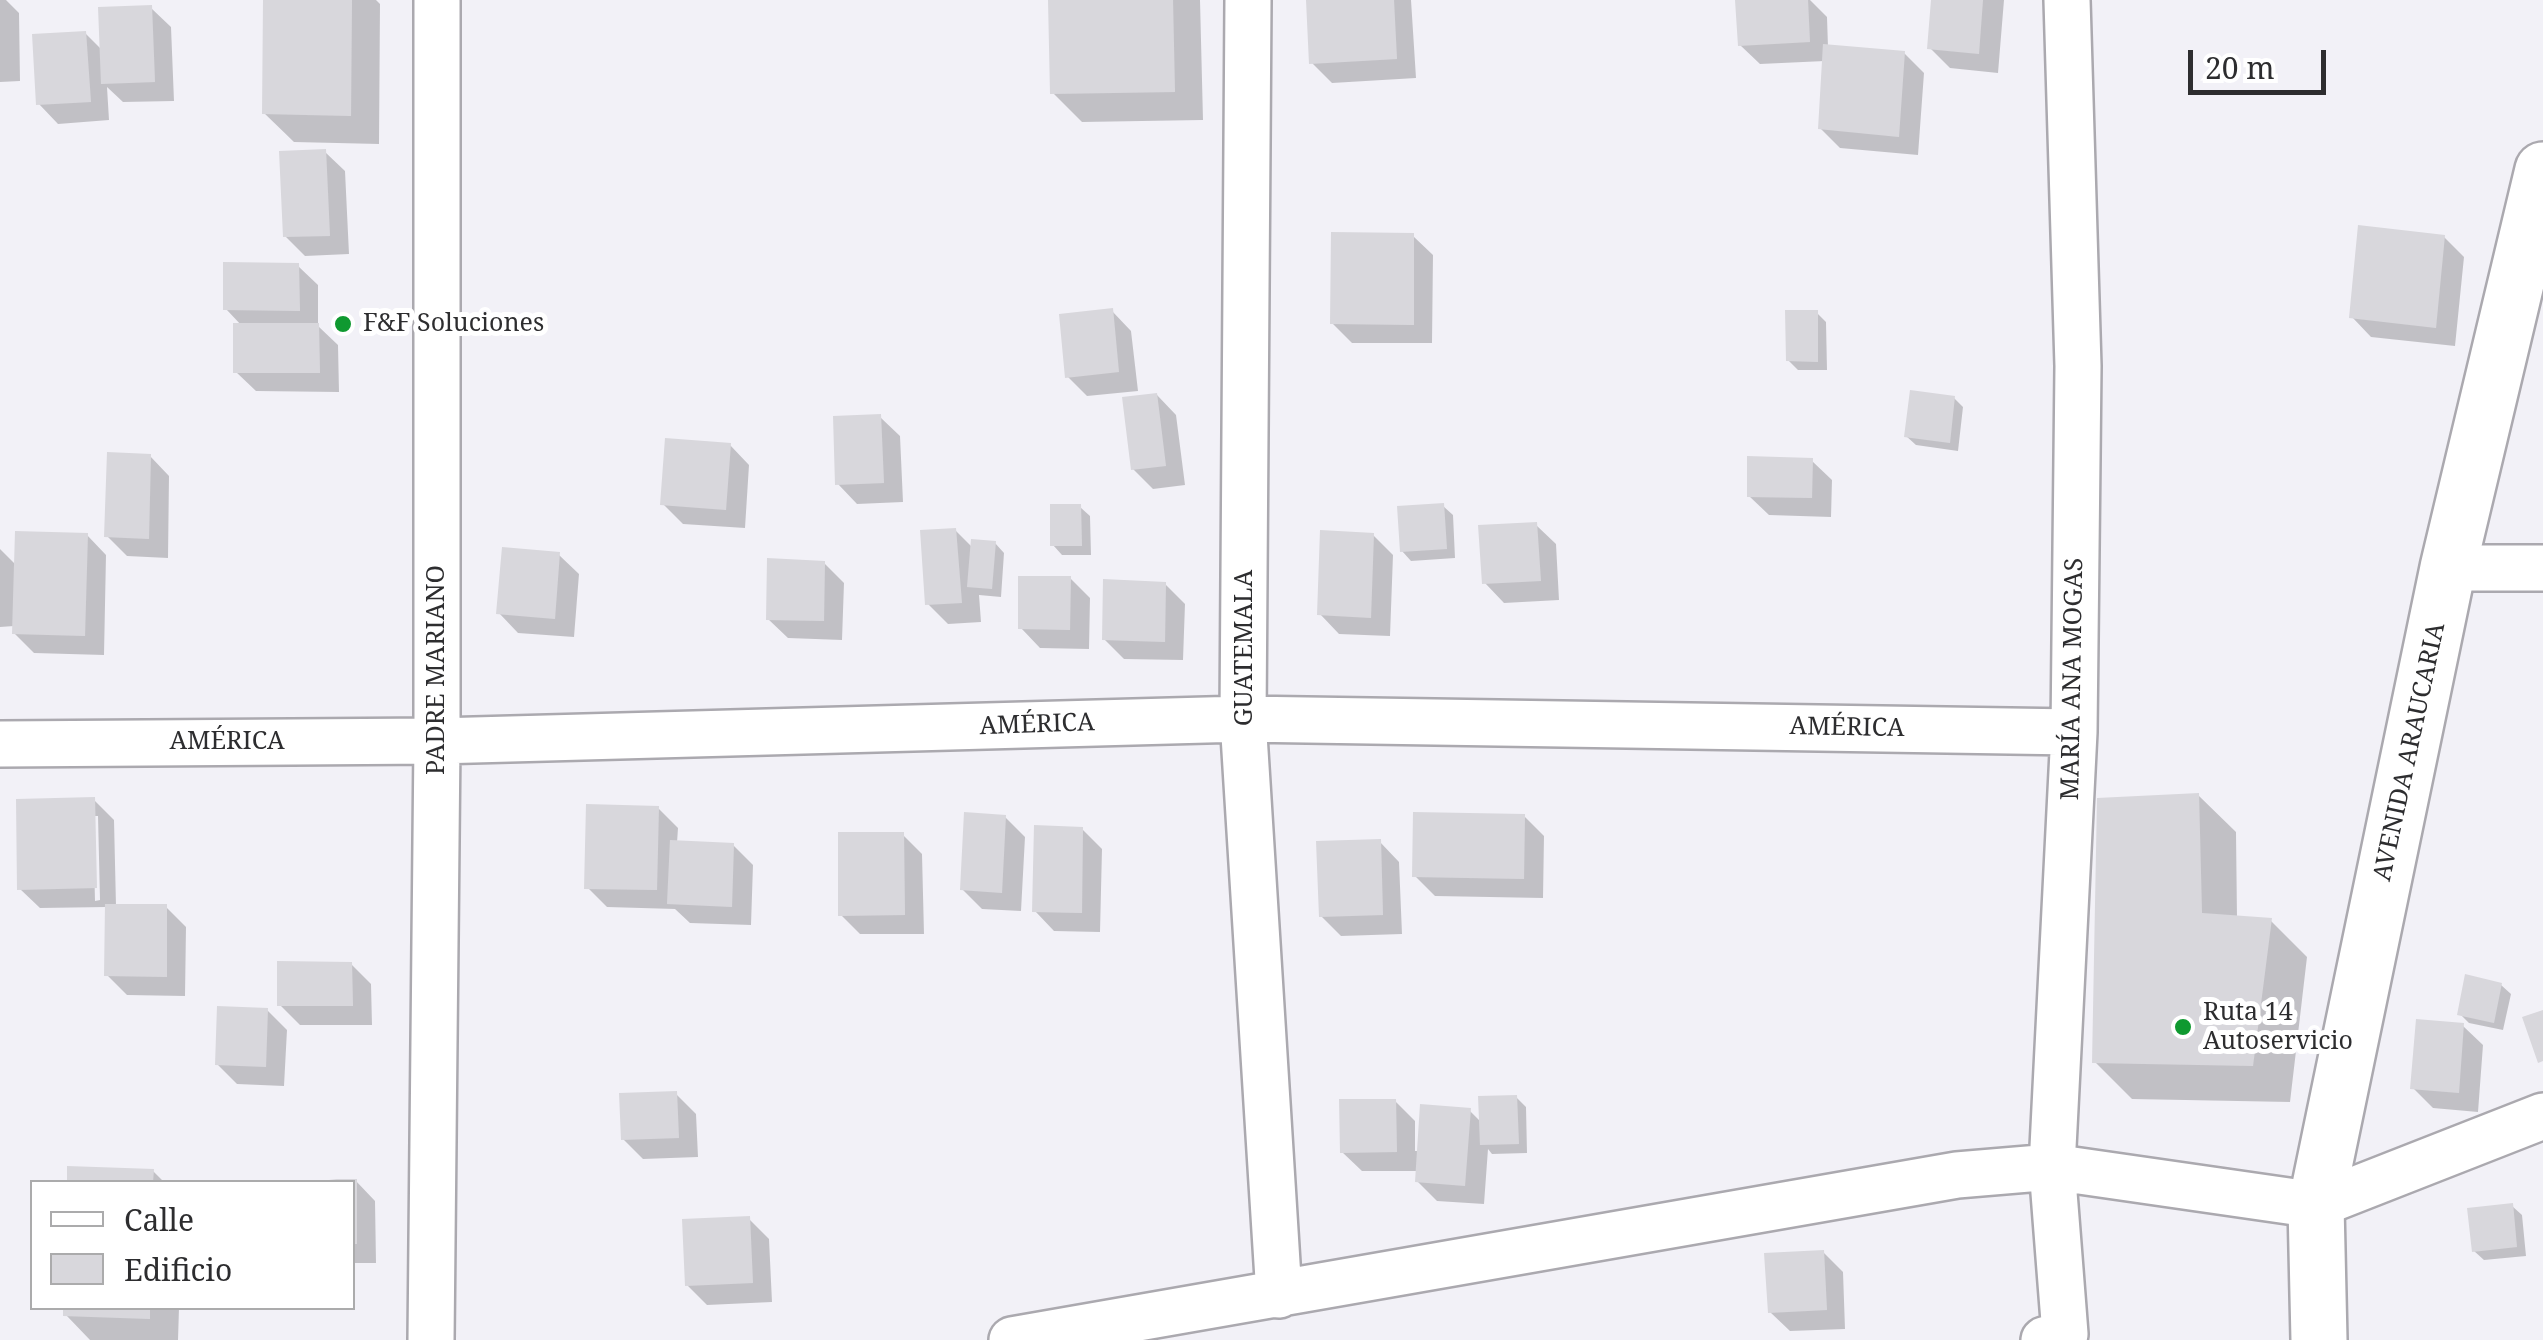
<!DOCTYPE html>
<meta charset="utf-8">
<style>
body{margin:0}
#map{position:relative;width:2543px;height:1340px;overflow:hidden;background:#f2f1f7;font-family:"Noto Serif",serif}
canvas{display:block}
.legend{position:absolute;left:30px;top:1180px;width:325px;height:130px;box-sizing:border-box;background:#fff;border:2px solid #ababac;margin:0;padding:12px 18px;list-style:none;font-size:30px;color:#2d2d2f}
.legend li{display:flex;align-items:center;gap:20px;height:50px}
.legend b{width:50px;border:2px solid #ababac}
.scale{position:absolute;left:2188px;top:50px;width:138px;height:45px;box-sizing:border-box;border:5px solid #2d2d2f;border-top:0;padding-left:12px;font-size:30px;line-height:35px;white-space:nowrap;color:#2d2d2f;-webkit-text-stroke:8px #fff;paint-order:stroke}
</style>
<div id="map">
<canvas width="2543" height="1340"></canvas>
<ul class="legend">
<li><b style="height:12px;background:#fff"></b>Calle</li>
<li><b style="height:28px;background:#d8d7dc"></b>Edificio</li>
</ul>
<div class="scale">20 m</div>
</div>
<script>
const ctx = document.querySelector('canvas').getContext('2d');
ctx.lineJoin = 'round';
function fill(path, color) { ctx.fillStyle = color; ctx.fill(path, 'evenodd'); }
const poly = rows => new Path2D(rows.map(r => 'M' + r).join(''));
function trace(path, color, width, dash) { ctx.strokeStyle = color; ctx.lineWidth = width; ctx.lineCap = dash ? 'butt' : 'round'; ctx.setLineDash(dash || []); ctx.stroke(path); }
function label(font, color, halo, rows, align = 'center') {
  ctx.font = font + ' "Noto Serif",serif'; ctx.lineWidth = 10; ctx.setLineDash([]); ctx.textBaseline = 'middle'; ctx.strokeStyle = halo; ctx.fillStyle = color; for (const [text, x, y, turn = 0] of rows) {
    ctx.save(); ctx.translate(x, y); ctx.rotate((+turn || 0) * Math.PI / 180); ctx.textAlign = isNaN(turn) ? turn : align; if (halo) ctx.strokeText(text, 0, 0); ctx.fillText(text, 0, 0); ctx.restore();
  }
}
const shadow = poly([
 [0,0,6,0,19,13,20,81,0,82],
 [266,0,376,0,380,4,379,144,294,142,264,113],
 [1051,0,1200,0,1203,120,1082,122,1053,93],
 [1308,0,1411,0,1416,78,1332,83,1312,63],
 [1738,0,1810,0,1827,17,1828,47,1904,53,1924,73,1918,155,1840,148,1820,128,1825,61,1760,64,1740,45],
 [1934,0,2004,0,1998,73,1950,68,1930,48],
 [151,8,171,27,174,101,123,102,107,87,109,120,58,124,39,104,85,33,102,50],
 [325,152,345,171,349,254,305,256,285,236],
 [1413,236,1433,255,1432,343,1352,343,1332,323],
 [2444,237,2464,257,2455,346,2371,337,2352,317],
 [298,266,318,285,318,326,338,345,339,392,256,391,236,372,242,326,226,309],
 [1112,311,1131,331,1138,391,1087,396,1067,376],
 [1817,313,1826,322,1827,370,1798,370,1788,360],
 [1157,395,1176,415,1185,485,1153,489,1133,469],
 [1954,398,1963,407,1958,451,1916,445,1906,436],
 [880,417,900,436,903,502,857,504,838,484],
 [730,445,749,465,745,528,683,524,663,504],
 [150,456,169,476,168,558,127,556,107,536],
 [1812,461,1832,480,1831,517,1769,515,1749,496],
 [1443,506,1453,515,1455,558,1411,561,1402,551],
 [1080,507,1090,516,1091,555,1062,555,1053,545],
 [1536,525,1556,544,1559,600,1504,603,1485,583],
 [955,530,973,548,995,543,1004,553,1001,597,979,595,981,622,948,624,928,604],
 [87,535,106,555,104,655,34,653,14,633,14,626,0,627,0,549,16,565],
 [1373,535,1393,555,1390,636,1339,634,1320,614],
 [559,555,579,574,574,637,518,633,499,613],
 [824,563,844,583,842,640,788,638,768,619],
 [1070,578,1090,598,1089,649,1040,648,1021,628],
 [1165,584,1185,604,1183,660,1124,659,1104,639],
 [2198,795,2236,832,2237,918,2270,920,2307,957,2290,1102,2132,1099,2095,1062],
 [94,800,114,820,116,906,166,907,186,927,185,996,127,995,107,975,107,907,40,908,20,889],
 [93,816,98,816,100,900,95,901],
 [658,808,678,828,677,843,733,845,753,865,751,925,690,923,675,909,607,907,587,887],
 [1524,816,1544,836,1543,898,1435,896,1415,876],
 [1005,817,1025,837,1021,911,982,909,962,889],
 [1082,829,1102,849,1100,932,1054,931,1035,911],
 [903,835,922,854,924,934,860,934,841,915],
 [1380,842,1399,862,1402,934,1341,936,1321,916],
 [351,964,371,984,372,1025,300,1025,280,1005],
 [2501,985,2511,994,2503,1030,2469,1023,2460,1014],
 [267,1010,287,1030,284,1086,237,1084,217,1064],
 [2463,1026,2483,1045,2478,1112,2433,1108,2413,1088],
 [676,1094,696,1114,698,1157,643,1159,623,1139],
 [1516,1097,1526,1107,1527,1153,1492,1154,1488,1149,1484,1204,1437,1201,1417,1181,1418,1171,1362,1171,1342,1152,1395,1101,1415,1121,1415,1151,1419,1151,1469,1110,1481,1122],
 [70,1168,153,1171,164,1182,69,1182],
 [356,1181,375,1201,376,1263,352,1263,352,1182,286,1182],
 [2512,1206,2522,1215,2526,1256,2484,1260,2474,1251],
 [749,1219,769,1239,772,1302,707,1305,687,1285],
 [1823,1252,1843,1272,1845,1329,1790,1331,1770,1312],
 [66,1308,179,1308,178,1340,90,1340,66,1315]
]);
const building = poly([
 [263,0,352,0,351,116,262,114],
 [1048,0,1173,0,1175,92,1050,94],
 [1306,0,1394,0,1397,59,1309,64],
 [1735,0,1808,0,1810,42,1738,46],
 [1931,0,1983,0,1979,54,1927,49],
 [152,5,155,82,101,84,98,7],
 [86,31,91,102,36,105,32,34],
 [1823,44,1905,51,1899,137,1818,129],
 [326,149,330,236,283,237,279,151],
 [2358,225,2445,235,2436,328,2349,318],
 [1331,232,1414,233,1414,325,1330,324],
 [223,262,299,263,300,311,223,310],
 [1113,308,1119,372,1065,378,1059,314],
 [1785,310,1818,310,1818,362,1786,361],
 [233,323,319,323,320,373,233,373],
 [1910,390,1955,396,1950,443,1904,437],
 [1157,393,1166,466,1131,470,1122,397],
 [881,414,884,483,835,485,833,416],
 [665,438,731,443,726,510,660,505],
 [107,452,151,454,149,539,104,537],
 [1747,456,1813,458,1812,498,1747,497],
 [1444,503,1447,549,1400,552,1397,506],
 [1050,504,1081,504,1082,546,1050,546],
 [1537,522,1541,581,1482,584,1478,525],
 [956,528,962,603,925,605,920,530],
 [1320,530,1374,533,1371,618,1317,615],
 [15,531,88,533,85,636,12,634],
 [971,539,996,541,992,589,967,587],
 [502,547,560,552,555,619,496,614],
 [767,558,825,561,824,621,766,620],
 [1018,576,1071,576,1070,630,1018,629],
 [1103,579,1166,582,1165,642,1102,640],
 [2199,793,2202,913,2272,918,2253,1066,2092,1063,2097,798],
 [95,797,97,888,17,890,16,799],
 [586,804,659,806,657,890,584,889],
 [964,812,1006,815,1002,893,960,890],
 [1413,812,1525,814,1524,879,1412,877],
 [1034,825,1083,827,1082,913,1032,912],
 [838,832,904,832,905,915,838,916],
 [1381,839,1383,915,1319,917,1316,841],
 [670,840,734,843,732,907,667,904],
 [105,904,167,904,167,977,104,976],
 [277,961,352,962,353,1006,277,1006],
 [2465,974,2502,983,2494,1023,2457,1015],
 [217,1006,268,1008,266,1067,215,1065],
 [2543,1010,2543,1061,2538,1063,2522,1017],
 [2416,1019,2464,1023,2459,1093,2410,1089],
 [677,1091,679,1138,621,1140,619,1093],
 [1517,1095,1519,1144,1480,1145,1478,1096],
 [1339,1099,1396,1099,1397,1152,1340,1153],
 [1420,1104,1471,1108,1465,1186,1415,1182],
 [67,1166,154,1169,153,1182,67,1182],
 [329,1179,357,1179,357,1244,352,1244,352,1182],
 [2513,1203,2517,1247,2472,1252,2467,1208],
 [750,1216,753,1283,685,1286,682,1219],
 [1824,1250,1827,1310,1768,1313,1764,1253],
 [63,1308,150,1308,150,1319,63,1316]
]);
const street = poly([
 [1248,0,1243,719,1279,1295],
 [2448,568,2543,568],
 [0,744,437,741,1243,719,2074,732],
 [431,1340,437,741,437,0],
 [1012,1340,1957,1175,2052,1167,2316,1205,2543,1116],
 [2044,1340,2065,1334,2052,1167,2074,732,2078,366,2067,0]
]);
const secondary = poly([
 [2319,1340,2316,1205,2448,568,2543,170]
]);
const markers = [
 [343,324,10,"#0f9930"],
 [2183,1027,10,"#0f9930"]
];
const poiNames = [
 ["F&F Soluciones",363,324],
 ["Ruta 14",2203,1013],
 ["Autoservicio",2203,1042]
];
const streetNames = [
 ["GUATEMALA",1245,648,-90],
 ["PADRE MARIANO",437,670,-90],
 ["MARÍA ANA MOGAS",2073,679,-89],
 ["AMÉRICA",1037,725,-2],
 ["AMÉRICA",1847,728,1],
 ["AMÉRICA",227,742],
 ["AVENIDA ARAUCARIA",2410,752,-78]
];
fill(shadow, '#0003');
fill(building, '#d8d7dc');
trace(street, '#aba9af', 50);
trace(secondary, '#aba9af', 60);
trace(street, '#fff', 45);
trace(secondary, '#fff', 55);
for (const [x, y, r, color] of markers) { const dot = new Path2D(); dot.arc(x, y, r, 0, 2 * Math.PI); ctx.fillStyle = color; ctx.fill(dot); trace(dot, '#fff', 4); }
label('25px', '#2d2d2f', '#fff', poiNames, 'left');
label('25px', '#2d2d2f', '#fff', streetNames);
</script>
